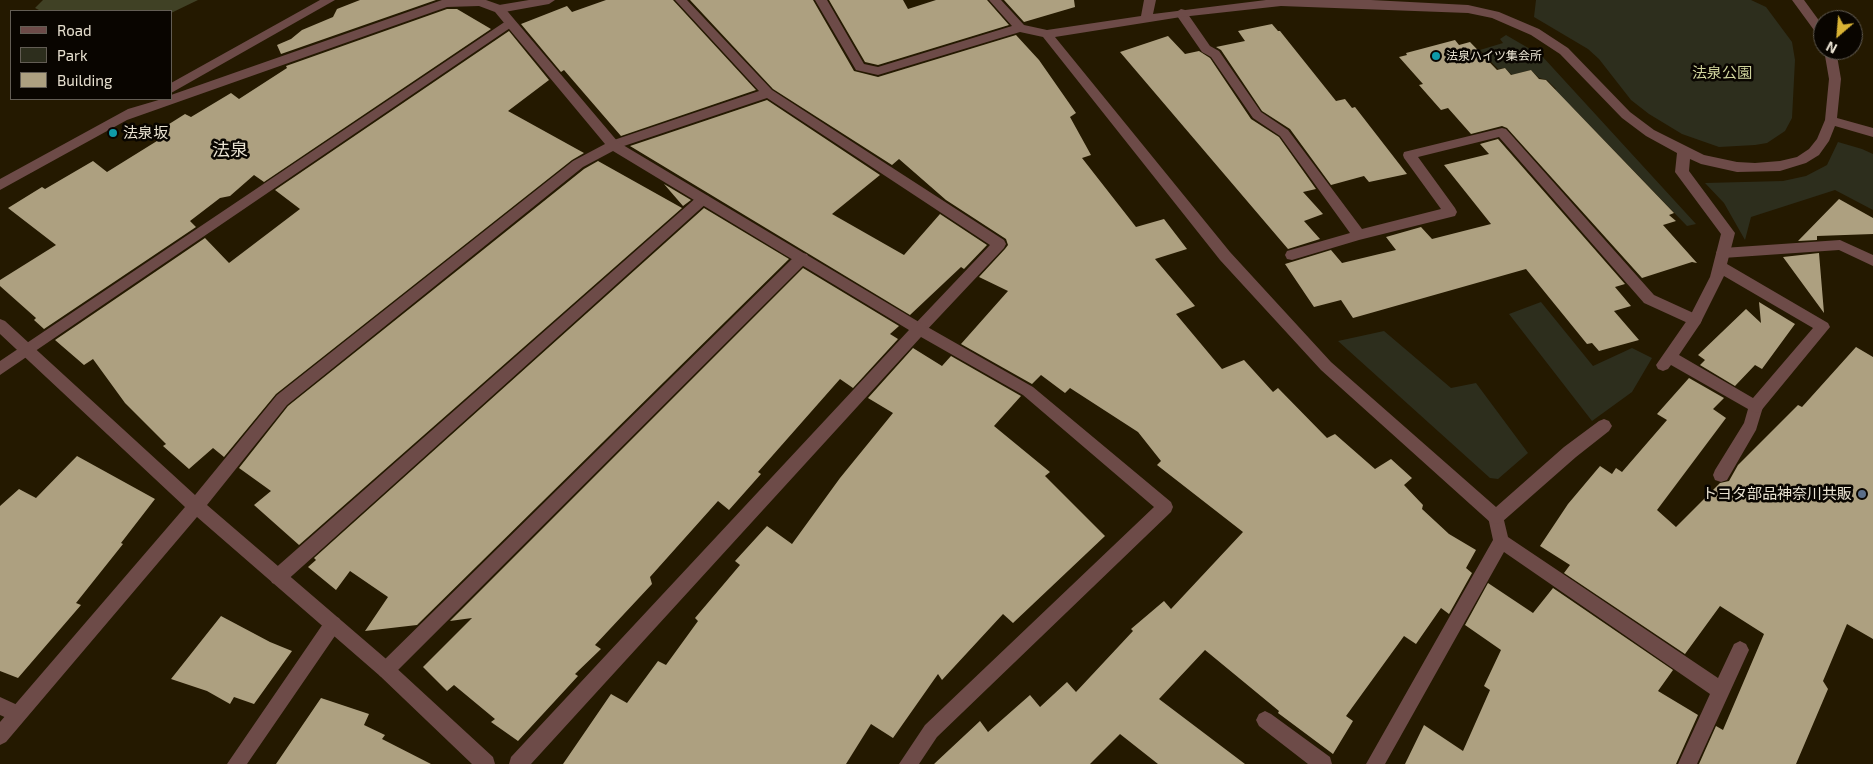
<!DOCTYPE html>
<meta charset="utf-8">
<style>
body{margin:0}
#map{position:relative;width:1873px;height:764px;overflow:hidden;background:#241900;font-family:"Exo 2",sans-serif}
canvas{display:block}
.legend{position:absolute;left:10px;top:10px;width:162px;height:90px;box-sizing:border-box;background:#090500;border:1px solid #635d54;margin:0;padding:6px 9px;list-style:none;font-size:15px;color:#e9e2d1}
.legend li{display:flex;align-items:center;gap:10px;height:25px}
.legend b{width:25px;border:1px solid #635d54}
.north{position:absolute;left:1813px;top:10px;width:50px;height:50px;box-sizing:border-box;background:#090500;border:1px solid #635d54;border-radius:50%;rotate:207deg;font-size:14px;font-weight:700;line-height:20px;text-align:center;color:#e9e2d1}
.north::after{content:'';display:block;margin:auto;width:18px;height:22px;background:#d9b334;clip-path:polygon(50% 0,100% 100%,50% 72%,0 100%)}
</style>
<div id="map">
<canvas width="1873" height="764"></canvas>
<ul class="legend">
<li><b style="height:6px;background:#6d4b48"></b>Road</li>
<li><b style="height:14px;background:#2d2e1d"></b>Park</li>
<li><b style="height:14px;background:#ada080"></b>Building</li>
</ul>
<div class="north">N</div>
</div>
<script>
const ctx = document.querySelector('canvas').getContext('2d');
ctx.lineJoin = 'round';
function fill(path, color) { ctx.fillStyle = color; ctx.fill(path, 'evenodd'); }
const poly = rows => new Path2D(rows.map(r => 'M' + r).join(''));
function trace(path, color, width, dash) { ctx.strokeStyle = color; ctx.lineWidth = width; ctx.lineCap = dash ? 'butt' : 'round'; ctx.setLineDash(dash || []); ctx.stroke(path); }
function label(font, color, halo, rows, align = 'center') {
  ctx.font = font + ' "Exo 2","Noto Sans JP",sans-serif'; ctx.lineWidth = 5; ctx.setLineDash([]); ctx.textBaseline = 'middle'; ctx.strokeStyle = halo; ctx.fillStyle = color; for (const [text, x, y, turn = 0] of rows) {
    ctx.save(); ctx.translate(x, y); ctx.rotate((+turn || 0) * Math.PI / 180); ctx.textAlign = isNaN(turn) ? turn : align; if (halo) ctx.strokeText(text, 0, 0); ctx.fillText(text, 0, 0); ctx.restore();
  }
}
const green = poly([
 [1536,0,1751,0,1766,7,1792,42,1795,60,1792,118,1785,131,1767,143,1755,145,1719,147,1682,134,1649,114,1631,100,1599,59,1588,49,1534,17],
 [1506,35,1542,56,1696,224,1687,226,1571,106,1551,91,1556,89,1547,80,1539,78,1531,70,1512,75,1505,68,1498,69,1480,50,1503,43,1500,39],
 [1838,142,1862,149,1873,154,1873,210,1835,190,1751,217,1745,240,1724,203,1705,183,1783,181,1806,176,1827,165],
 [1541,302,1593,366,1632,348,1652,358,1632,392,1592,421,1509,314],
 [1384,331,1451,388,1476,383,1528,453,1498,479,1490,478,1338,341]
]);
const forest = poly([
 [43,0,198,0,171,13,171,11,41,11,35,8]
]);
const building = poly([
 [360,0,436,0,281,54,277,45,291,39,302,30,333,17,337,9],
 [606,0,673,0,756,90,621,136,564,70,561,72,521,24,567,6,572,12],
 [690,0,813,0,854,71,878,77,1016,35,1039,60,1076,113,1070,117,1091,155,1082,158,1136,227,1164,219,1187,249,1155,259,1195,306,1176,314,1222,369,1244,360,1273,392,1278,388,1327,438,1335,434,1375,469,1391,459,1412,478,1404,485,1423,505,1422,509,1449,534,1476,550,1466,568,1472,573,1449,614,1441,608,1416,644,1404,636,1346,716,1353,721,1333,754,1278,713,1279,711,1205,650,1159,699,1245,764,1158,764,1120,734,1090,764,934,764,980,721,988,732,1030,695,1040,707,1067,682,1076,692,1133,631,1131,629,1164,601,1171,609,1243,532,1157,465,1161,461,1138,432,1070,388,1065,393,1041,375,1032,384,961,344,1008,291,979,277,1005,249,1008,245,1006,239,946,200,899,159,892,165,773,89],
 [829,0,903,0,908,9,936,0,987,0,1009,25,878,65,865,62],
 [1004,0,1074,0,1075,7,1024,22],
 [447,9,457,9,491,29,264,182,254,175,230,196,220,198,190,221,196,227,44,329,34,320,36,318,0,286,0,280,56,245,8,208,42,187,45,189,93,161,107,172,165,136,158,131,185,114,191,117,231,93,239,99,287,68,286,66],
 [1272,24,1278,31,1280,31,1336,101,1345,99,1352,108,1355,107,1407,174,1369,182,1364,176,1331,185,1290,129,1262,111,1221,50,1216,47,1245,41,1238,31],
 [509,31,549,80,508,111,584,153,572,160,276,394,224,457,213,448,189,469,163,446,166,444,125,403,93,359,84,365,55,340,205,238,229,263,300,209,275,190],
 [1168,36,1185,54,1199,51,1210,58,1251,119,1279,137,1316,189,1303,192,1323,214,1304,221,1320,239,1288,249,1120,52],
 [1455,40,1459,45,1470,42,1497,70,1505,68,1511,75,1531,70,1539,79,1546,80,1674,213,1669,215,1676,221,1663,225,1697,263,1692,262,1642,278,1507,128,1502,126,1471,134,1448,108,1441,110,1419,85,1423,84,1399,57,1407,55,1406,53],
 [767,100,880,175,832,214,904,255,940,214,987,245,964,269,961,267,910,315,630,146],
 [1498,139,1625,284,1615,287,1631,306,1614,311,1639,340,1599,351,1592,343,1587,344,1526,269,1353,318,1341,300,1314,307,1285,264,1331,250,1342,263,1396,250,1386,237,1421,227,1432,239,1491,224,1444,165,1489,154,1480,144],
 [598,161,682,208,299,545,254,505,271,491,239,468,288,406,584,169],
 [664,184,691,200,683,206],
 [1839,199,1873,218,1873,234,1817,236,1817,240,1798,241],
 [704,208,789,259,417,625,365,631,388,597,350,571,336,590,308,567,316,560,314,558],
 [1819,253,1824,313,1783,257],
 [803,268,899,326,890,334,898,339,853,388,840,379,758,472,761,474,729,510,718,501,650,577,652,584,595,645,601,649,575,674,578,676,518,741,491,722,495,719,454,685,447,691,423,667,472,618,450,621],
 [1759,302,1795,324,1762,369,1755,365,1735,386,1700,365,1705,360,1698,355,1746,309,1761,323],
 [1856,347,1873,357,1873,639,1847,624,1823,681,1828,689,1796,764,1699,764,1716,726,1723,730,1764,634,1720,606,1685,654,1564,573,1570,565,1540,546,1568,504,1600,466,1612,474,1616,468,1622,472,1667,420,1657,414,1689,378,1724,398,1713,409,1726,418,1657,510,1676,527,1720,483,1729,481,1738,465,1798,405,1802,407],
 [913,348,942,366,951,356,1021,396,994,426,1050,472,1045,476,1105,536,1013,623,1003,614,942,680,938,674,893,738,871,724,846,764,563,764,611,694,627,703,658,661,666,665,698,621,695,618,740,565,735,561,767,526,792,544,840,478,893,413,868,398],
 [77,456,155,499,121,543,123,544,76,603,81,605,18,678,0,671,0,506,19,489,36,498],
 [1488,583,1533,613,1553,588,1673,670,1658,691,1698,715,1676,764,1405,764,1424,725,1463,751,1490,690,1484,686,1501,650,1465,625],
 [221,616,270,642,292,651,254,704,234,697,230,704,207,691,171,679],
 [321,698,369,714,364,725,385,735,382,739,431,764,276,764]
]);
const lane = poly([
 [529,0,555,0,549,4,499,13,493,9,499,5,529,0],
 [675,0,687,0,772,90,1004,240,1006,244,1004,248,924,333,919,335,914,333,912,329,914,325,990,245,767,98,618,148,608,148,607,145,608,142,759,91,675,0],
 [1181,9,1185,10,1210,46,1219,51,1261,112,1288,130,1362,229,1441,209,1404,158,1403,155,1404,152,1502,128,1506,129,1654,295,1700,316,1702,320,1700,324,1695,326,1690,324,1644,303,1499,137,1418,157,1455,208,1457,212,1455,216,1359,240,1292,260,1287,259,1285,255,1287,251,1350,233,1280,136,1253,118,1211,57,1202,52,1175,13,1181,9],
 [509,19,513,20,515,23,513,26,0,375,0,361,509,19],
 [703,194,708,196,710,199,708,202,284,583,278,585,272,583,270,577,272,571,698,196,703,194],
 [1840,240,1873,255,1873,266,1839,250,1723,258,1718,257,1716,253,1718,249,1723,248,1840,240],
 [802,253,807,254,809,258,807,262,392,676,386,679,380,676,377,670,380,664,797,254,802,253],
 [1755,401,1760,402,1763,407,1756,430,1727,480,1721,482,1715,480,1713,475,1715,470,1744,423,1750,402,1755,401],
 [1496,510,1502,512,1508,537,1718,678,1734,644,1740,641,1746,644,1749,650,1697,764,1678,764,1710,694,1504,552,1385,764,1366,764,1493,540,1488,517,1490,512,1496,510],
 [333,616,339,618,342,624,339,630,247,764,227,764,327,618,333,616],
 [0,697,24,708,27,714,24,720,18,723,0,715,0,697],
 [1265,711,1271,714,1330,757,1332,764,1308,764,1259,726,1256,720,1259,714,1265,711]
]);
const street = poly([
 [320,0,335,0,171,93,171,83,320,0],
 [442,0,486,0,503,6,618,142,924,325,1033,387,1171,502,1173,507,1171,512,937,737,919,764,899,764,925,725,1154,507,1023,395,921,337,531,764,509,764,511,757,909,330,613,151,583,167,287,405,207,505,392,664,493,757,495,764,472,764,380,676,197,517,6,742,0,745,0,722,185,507,0,334,0,319,5,321,195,495,277,395,573,161,605,144,495,12,479,6,447,7,127,120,0,190,0,179,128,109,162,99,171,99,171,95,442,0],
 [815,0,827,0,864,64,878,67,1012,26,989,0,1001,0,1024,25,1047,30,1141,16,1144,0,1156,0,1153,14,1266,0,1371,0,1468,5,1499,12,1539,29,1568,48,1630,112,1654,130,1704,155,1737,162,1755,163,1780,161,1797,157,1809,149,1817,139,1825,120,1829,79,1824,50,1836,50,1841,79,1837,118,1873,128,1873,137,1835,126,1829,141,1819,155,1806,163,1780,171,1737,172,1701,164,1690,159,1689,171,1735,233,1727,264,1828,323,1830,327,1760,412,1755,413,1671,365,1668,369,1663,371,1658,369,1656,365,1690,316,1710,277,1721,234,1675,172,1677,153,1646,136,1622,118,1560,54,1531,35,1492,18,1468,13,1281,6,1181,17,1055,37,1230,252,1331,362,1496,507,1564,447,1599,421,1604,419,1609,421,1612,426,1609,431,1576,457,1502,522,1496,524,1490,522,1321,370,1220,260,1043,37,1020,32,878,75,856,70,815,0],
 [1724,276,1813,328,1753,398,1679,355,1700,324,1724,276],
 [1792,0,1804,0,1823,26,1823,38,1819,37,1792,0]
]);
const markers = [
 [1436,56,5,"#0f9aa8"],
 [113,133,5,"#0f9aa8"],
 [1862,494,5,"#5c6f8a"]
];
const farPoinames = [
 ["法泉ハイツ集会所",1446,56]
];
const parkNames = [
 ["法泉公園",1722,73]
];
const poiNames = [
 ["法泉坂",123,133],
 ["トヨタ部品神奈川共販",1852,494,"right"]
];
const quarterNames = [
 ["法泉",230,150]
];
fill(green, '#2d2e1d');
fill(forest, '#404125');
fill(building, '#ada080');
fill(lane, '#6d4b48');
fill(street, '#6d4b48');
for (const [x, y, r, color] of markers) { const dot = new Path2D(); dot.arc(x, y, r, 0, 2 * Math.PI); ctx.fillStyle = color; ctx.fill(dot); trace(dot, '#090500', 2); }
label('12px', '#e9e2d1', '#090500', farPoinames, 'left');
label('15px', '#d0d49c', '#090500', parkNames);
label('15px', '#e9e2d1', '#090500', poiNames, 'left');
label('18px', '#e9e2d1', '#090500', quarterNames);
</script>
